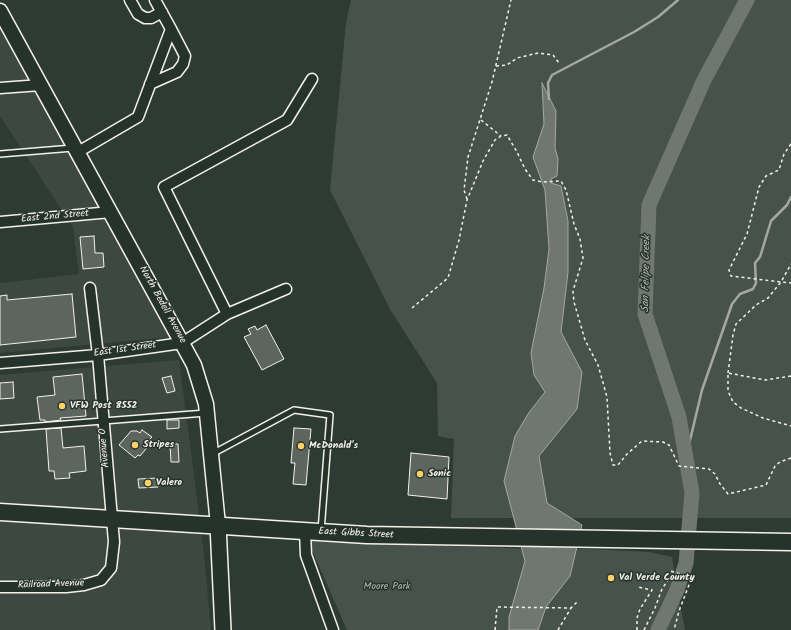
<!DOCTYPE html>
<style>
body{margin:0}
canvas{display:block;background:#2e3b34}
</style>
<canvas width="791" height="630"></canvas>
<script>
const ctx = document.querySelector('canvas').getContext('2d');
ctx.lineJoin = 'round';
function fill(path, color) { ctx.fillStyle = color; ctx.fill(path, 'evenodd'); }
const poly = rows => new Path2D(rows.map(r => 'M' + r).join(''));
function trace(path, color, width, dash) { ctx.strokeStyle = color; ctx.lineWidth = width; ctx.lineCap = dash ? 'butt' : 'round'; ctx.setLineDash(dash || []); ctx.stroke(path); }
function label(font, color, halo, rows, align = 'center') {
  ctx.font = font + ' Kalam,sans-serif'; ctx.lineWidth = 3; ctx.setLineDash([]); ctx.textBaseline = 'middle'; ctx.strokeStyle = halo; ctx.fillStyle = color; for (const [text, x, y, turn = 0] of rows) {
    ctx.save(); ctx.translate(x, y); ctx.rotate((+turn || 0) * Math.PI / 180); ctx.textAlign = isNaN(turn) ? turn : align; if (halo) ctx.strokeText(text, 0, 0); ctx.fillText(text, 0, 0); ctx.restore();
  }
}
const built = poly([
 [0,30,171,337,0,353,0,283,79,274,73,227,0,116],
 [179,360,203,545,211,630,0,630,0,375]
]);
const green = poly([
 [351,0,791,0,791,518,451,518,454,439,438,436,437,383,391,311,330,190,346,23],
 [308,541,533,549,590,549,649,552,672,557,677,590,685,630,347,630]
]);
const water = poly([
 [542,83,556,111,555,148,558,159,557,176,551,179,551,183,561,186,568,221,568,272,561,332,582,372,577,409,539,456,547,503,582,525,570,576,546,607,538,630,509,630,509,617,525,561,504,481,515,436,528,414,545,392,534,375,531,353,544,288,549,249,545,190,533,157,544,124,542,83]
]);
const stream = poly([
 [549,99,548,83,552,75,634,32,658,17,678,0],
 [686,457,702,390,732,304,740,294,753,289,756,283,755,263,760,257,771,221,787,205,791,197]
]);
const river = poly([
 [658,630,677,590,686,563,692,493,679,417,645,314,649,205,704,80,747,0]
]);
const building = poly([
 [94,236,95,253,103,253,104,267,83,269,80,237,94,236],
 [72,294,76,337,0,345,0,296,7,295,7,300,72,294],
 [266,325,284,359,262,370,244,337,251,334,248,329,255,326,257,330,266,325],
 [82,374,86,416,60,418,61,420,45,422,45,420,40,420,37,397,55,395,53,377,82,374],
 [171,376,175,391,167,393,162,378,171,376],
 [13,382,14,398,0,399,0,383,13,382],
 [167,420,179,420,179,428,167,429,167,420],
 [61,428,63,448,84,446,86,471,69,473,70,478,55,479,54,471,49,471,46,429,61,428],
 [294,428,311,429,306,485,293,484,295,463,291,463,294,428],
 [142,430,152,437,149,440,150,444,140,456,138,455,135,458,119,445,131,431,137,431,140,433,142,430],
 [170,444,178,444,179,462,171,462,170,444],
 [411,453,449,457,447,499,408,495,411,453],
 [158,478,158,487,139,488,138,479,158,478]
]);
const path = poly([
 [496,66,507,65,517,58,538,53,553,55,559,63],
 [481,120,501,136],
 [791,144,784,154,779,170,766,176,759,187,747,234,729,270,731,276,781,282,791,264],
 [467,199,464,190,468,157,492,82,511,0],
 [412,308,448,278,459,240,467,200,483,161,495,140,501,136,507,135,517,152,525,169,533,180,542,182,561,181,566,190,574,224,580,239,583,258,573,291,574,302,585,340,598,365,607,397,610,453,613,465,618,465,627,454,642,441,663,442,669,445,679,466,709,469,715,474,720,484,728,494,766,485,775,466,780,462,791,458],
 [728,373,733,335,736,324,756,305,768,298,781,282,791,283],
 [791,376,765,380,728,373,728,391,733,402,741,408,763,418,791,426],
 [495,630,497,607,571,608,578,601],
 [558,630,571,608],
 [637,630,637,618,640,609,652,590,638,587],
 [644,630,655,608,662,589,668,580,670,571,692,577,679,611,674,630]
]);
const service = poly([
 [0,154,73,148],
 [0,429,206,413],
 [212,454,294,410,330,415,321,531]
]);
const minor = poly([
 [130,0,138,14,145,18,151,18,162,12],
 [150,84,177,72,183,64,185,56,171,29],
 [0,88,41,85],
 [78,152,138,117,171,29,155,0],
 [0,222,111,212],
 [227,314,164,187,287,120,312,79],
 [0,363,98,355,182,343,227,314,286,289],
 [305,532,306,555,333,630],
 [0,587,66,587,84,585,101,580,111,568,114,542,98,355,90,288]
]);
const secondary = poly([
 [0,11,194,365,206,404,218,525]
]);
const primary = poly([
 [218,525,223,630]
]);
const trunk = poly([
 [0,512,367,535,791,542]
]);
const markers = [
 [62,406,4,"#ffd166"],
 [135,445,4,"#ffd166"],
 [301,446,4,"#ffd166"],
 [420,474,4,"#ffd166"],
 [148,483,4,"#ffd166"],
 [611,578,4,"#ffd166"]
];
const streetNames = [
 ["East 2nd Street",55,217,-5],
 ["North Bedell Avenue",162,305,61],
 ["East 1st Street",125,350,-8],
 ["Avenue O",105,448,-95],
 ["East Gibbs Street",356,534,3],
 ["Railroad Avenue",51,585,-2]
];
const poiNames = [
 ["VFW Post 8552",70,406],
 ["Stripes",143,445],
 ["McDonald's",309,446],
 ["Sonic",428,474],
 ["Valero",156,483],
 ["Val Verde County",619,578]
];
const parkNames = [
 ["Moore Park",387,587]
];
const waterNames = [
 ["San Felipe Creek",647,274,-89]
];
fill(built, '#3c4841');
fill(green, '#48524c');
fill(water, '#6f7770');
trace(water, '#a4a8a0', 1);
trace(stream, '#a4a8a0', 2.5);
trace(river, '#6f7770', 15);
fill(building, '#5c655e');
trace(building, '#f4f1e8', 1);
trace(service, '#f4f1e8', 8);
trace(minor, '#f4f1e8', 13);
trace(secondary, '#f4f1e8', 17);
trace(primary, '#f4f1e8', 18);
trace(trunk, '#f4f1e8', 19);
trace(path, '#f4f1e8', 1.5, [3, 3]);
trace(service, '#26332d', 5);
trace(minor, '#26332d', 10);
trace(secondary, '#26332d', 14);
trace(primary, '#26332d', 15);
trace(trunk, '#26332d', 16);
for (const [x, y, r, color] of markers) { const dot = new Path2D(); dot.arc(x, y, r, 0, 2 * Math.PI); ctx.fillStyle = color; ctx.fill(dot); trace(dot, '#26332d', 1.5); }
label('10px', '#f4f1e8', '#26332d', streetNames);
label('bold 10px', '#f4f1e8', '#26332d', poiNames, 'left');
label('10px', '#b8b9b1', '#26332d', parkNames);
label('italic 11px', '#b8bab2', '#26332d', waterNames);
</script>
